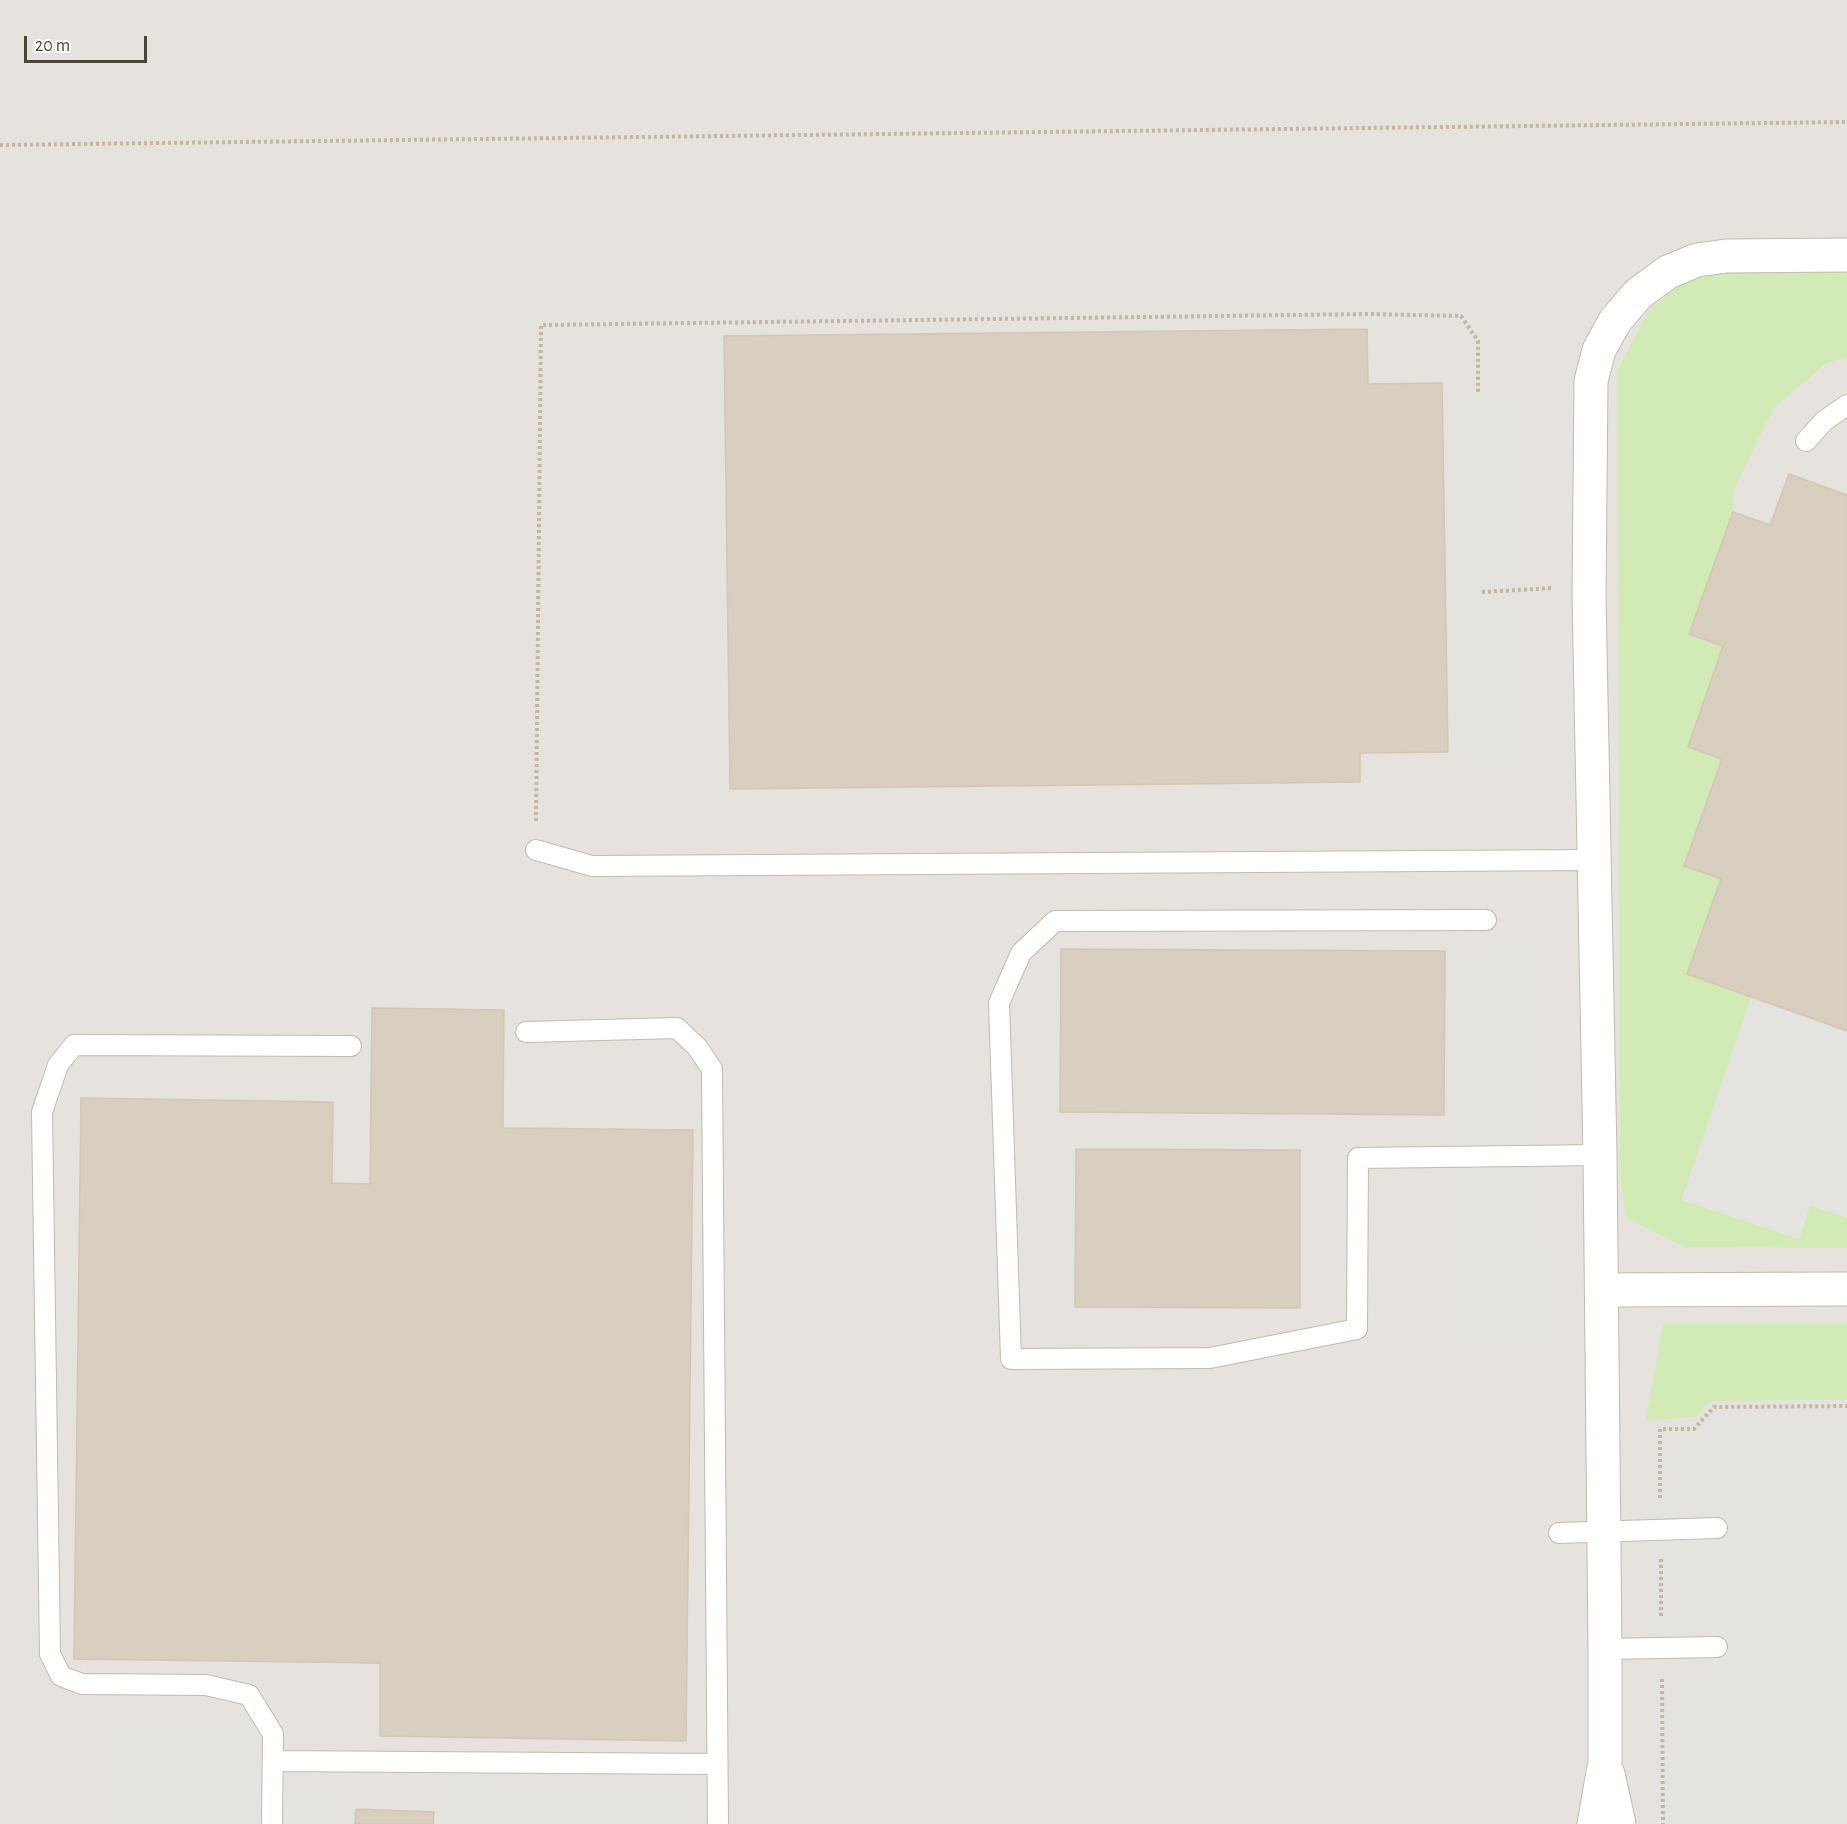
<!DOCTYPE html>
<style>
body{margin:0}
#map{position:relative;width:1847px;height:1824px;overflow:hidden;background:#f6f3ec;font-family:"Alegreya Sans",sans-serif}
canvas{display:block}
.scale{position:absolute;left:24px;top:36px;width:123px;height:27px;box-sizing:border-box;border:3px solid #4b4439;border-top:0;padding-left:8px;font-size:18px;line-height:21px;white-space:nowrap;color:#4b4439;-webkit-text-stroke:4px #fff;paint-order:stroke}
</style>
<div id="map">
<canvas width="1847" height="1824"></canvas>
<div class="scale">20 m</div>
</div>
<script>
const ctx = document.querySelector('canvas').getContext('2d');
ctx.lineJoin = 'round';
function fill(path, color) { ctx.fillStyle = color; ctx.fill(path, 'evenodd'); }
const poly = rows => new Path2D(rows.map(r => 'M' + r).join(''));
function trace(path, color, width, dash) { ctx.strokeStyle = color; ctx.lineWidth = width; ctx.lineCap = dash ? 'butt' : 'round'; ctx.setLineDash(dash || []); ctx.stroke(path); }
const industrial = poly([
 [0,0,1847,0,1847,1824,0,1824]
]);
const green = poly([
 [1847,268,1847,357,1825,364,1774,408,1733,491,1733,512,1689,634,1723,646,1688,747,1722,759,1684,865,1721,879,1687,974,1751,997,1682,1199,1799,1239,1810,1205,1847,1218,1847,1248,1684,1247,1626,1218,1620,1174,1618,370,1647,313,1688,277,1739,270],
 [1663,1324,1847,1324,1847,1400,1710,1401,1697,1417,1646,1421]
]);
const parking = poly([
 [1518,388,1530,775,1460,778,1448,391],
 [1539,947,1549,1341,1455,1343,1444,949],
 [1751,997,1847,1031,1847,1218,1810,1205,1799,1239,1682,1200],
 [1847,1400,1847,1824,1653,1824,1646,1421,1697,1417,1710,1401],
 [258,1717,259,1786,342,1785,342,1824,107,1824,105,1719],
 [440,1780,688,1781,688,1824,440,1824]
]);
const building = poly([
 [1367,329,1368,384,1442,383,1448,752,1360,753,1360,782,730,789,724,336,1367,329],
 [1789,474,1847,495,1847,1031,1687,974,1721,879,1684,866,1722,759,1688,747,1723,646,1689,634,1733,512,1770,525,1789,474],
 [1061,949,1445,951,1444,1115,1060,1112,1061,949],
 [372,1008,504,1010,503,1128,693,1130,686,1741,380,1736,380,1663,74,1659,81,1098,333,1102,332,1183,370,1184,372,1008],
 [1076,1149,1300,1150,1300,1308,1075,1307,1076,1149],
 [356,1809,434,1812,433,1824,355,1824,356,1809]
]);
const path = poly([
 [0,145,1847,122],
 [1482,592,1553,588],
 [536,821,541,325,1369,314,1461,316,1478,341,1478,393],
 [1660,1498,1660,1429,1694,1429,1714,1407,1847,1406],
 [1661,1559,1661,1618],
 [1662,1679,1663,1824]
]);
const lane = poly([
 [1806,441,1824,421,1847,405],
 [536,850,592,866,1595,860],
 [1486,920,1055,921,1021,953,999,1003,1011,1359,1210,1358,1357,1329,1358,1158,1600,1155],
 [526,1032,677,1028,697,1047,712,1069,718,1824],
 [1559,1533,1717,1528],
 [1605,1649,1717,1647],
 [273,1761,717,1764],
 [272,1824,273,1734,249,1695,206,1685,82,1684,61,1676,50,1654,42,1112,58,1065,74,1045,351,1046]
]);
const street = poly([
 [1602,1290,1847,1289],
 [1608,1774,1619,1824],
 [1594,1824,1605,1761,1605,1649,1600,1155,1589,596,1591,381,1599,350,1615,321,1638,294,1668,272,1697,260,1726,256,1847,255]
]);
fill(industrial, '#e6e2dd');
fill(green, '#d2eab5');
fill(parking, '#e5e3e0');
fill(building, '#d8cfc1');
trace(building, '#d3c7b4', 1.5);
trace(lane, '#c2bbae', 22);
trace(street, '#c2bbae', 35);
trace(path, '#c4b79f', 4, [3, 3]);
trace(lane, '#fff', 20);
trace(street, '#fff', 33);
</script>
